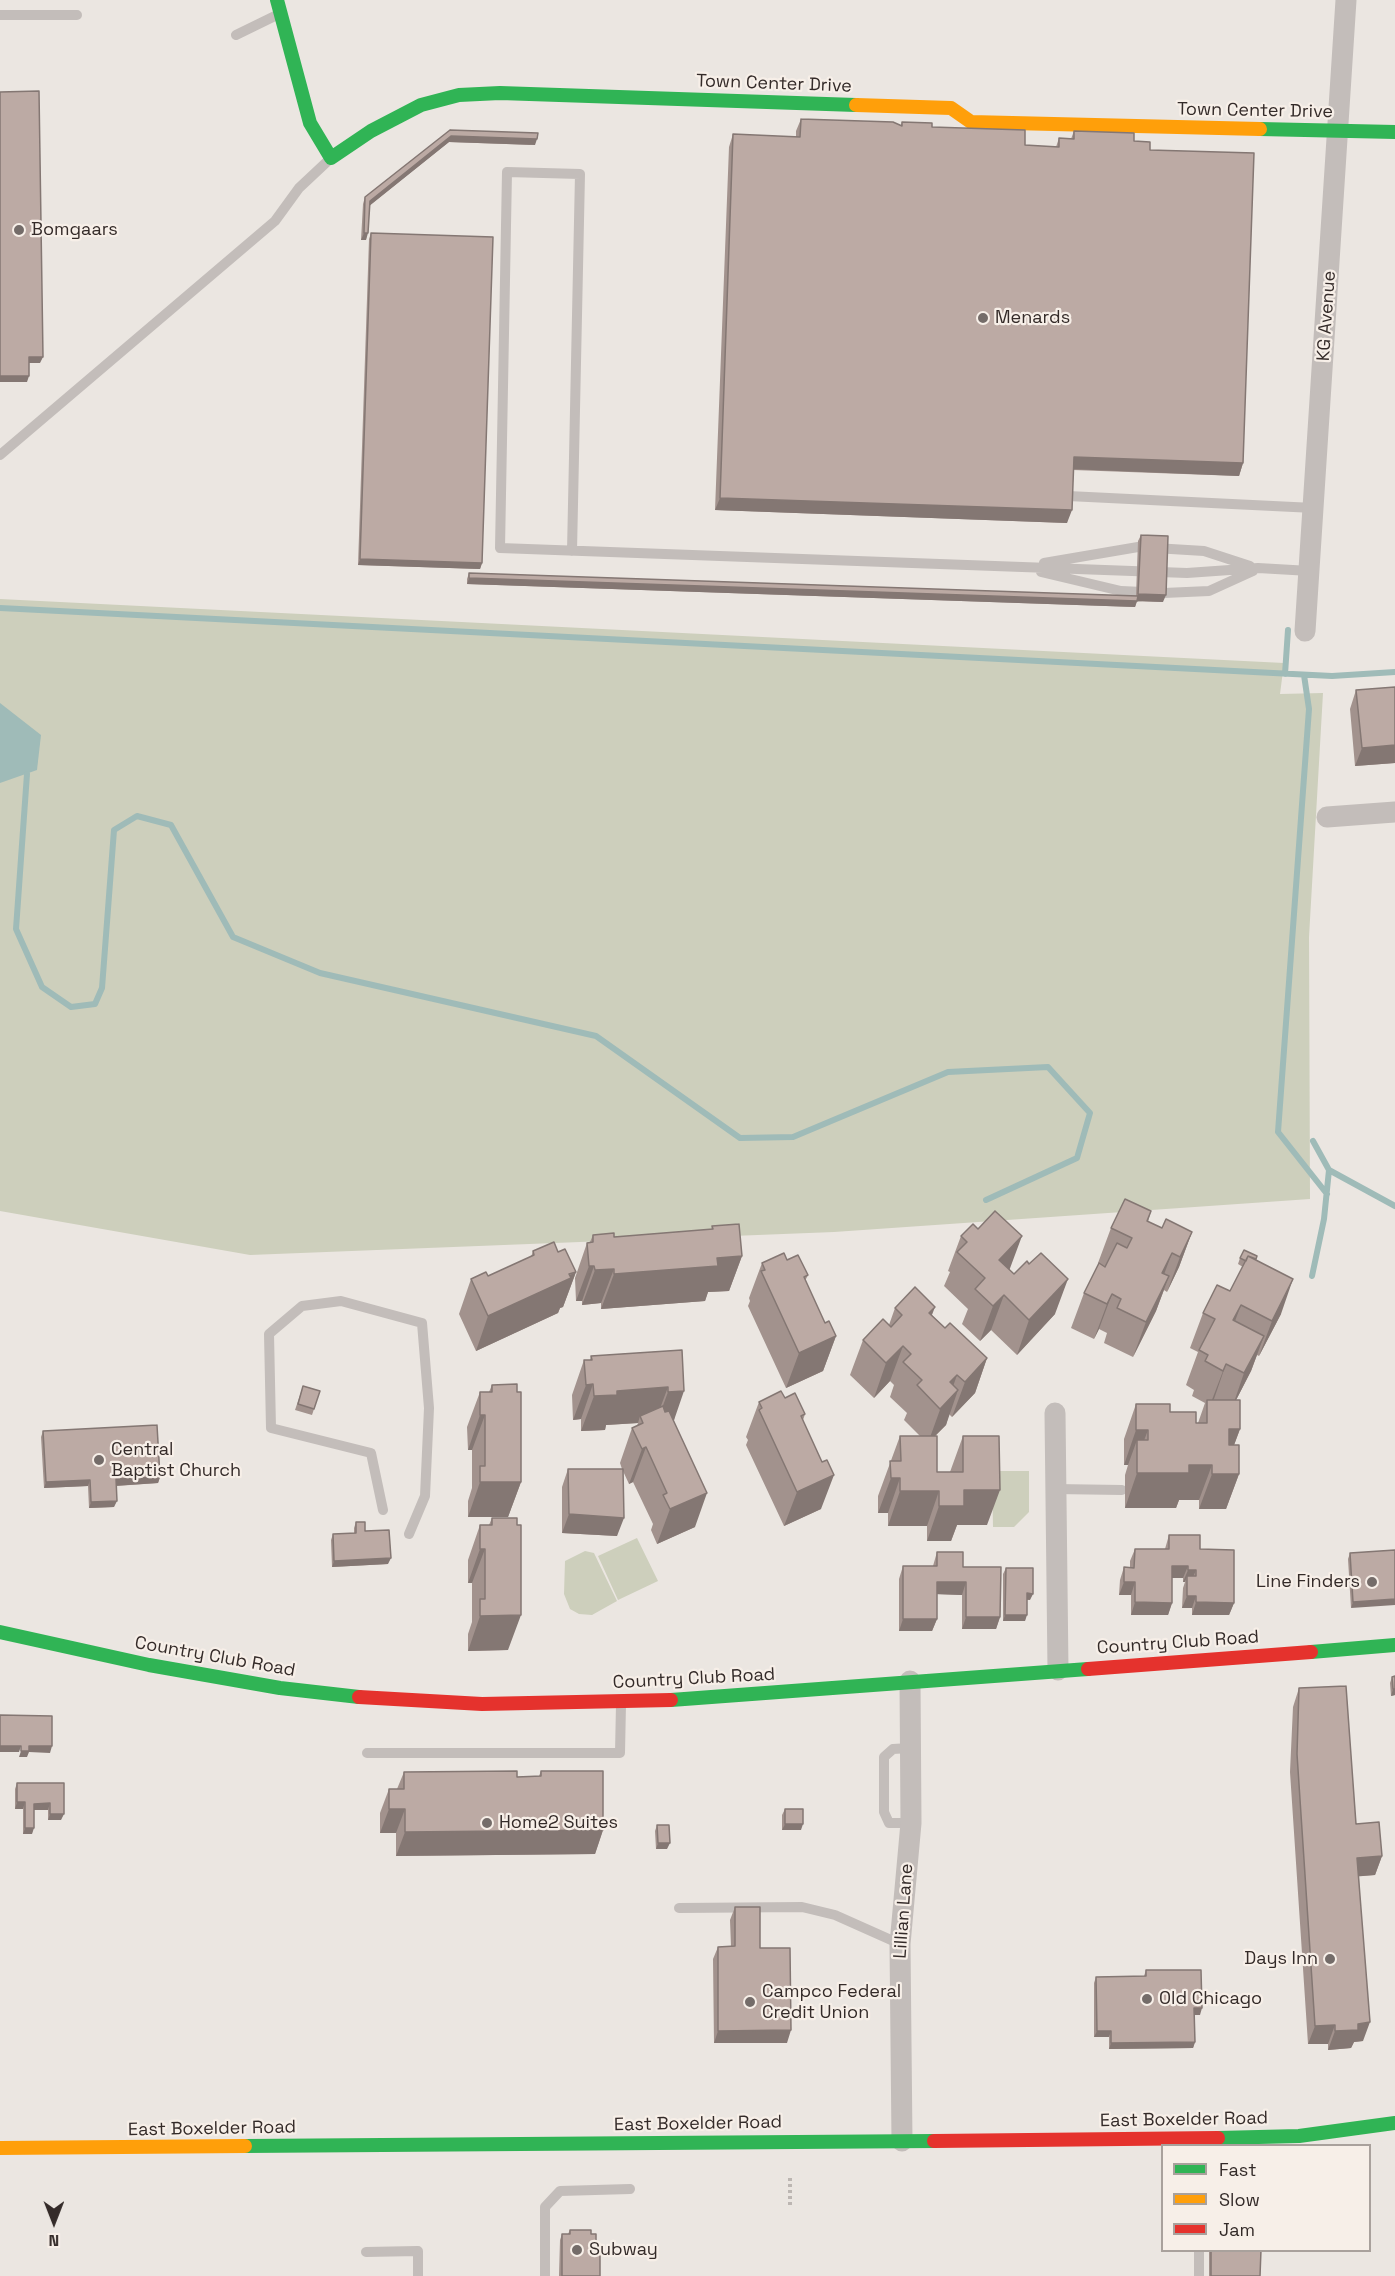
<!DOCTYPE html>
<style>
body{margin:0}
#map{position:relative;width:1395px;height:2276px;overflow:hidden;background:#ebe6e1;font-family:"Space Grotesk",sans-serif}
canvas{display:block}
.legend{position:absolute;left:1161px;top:2144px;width:210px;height:108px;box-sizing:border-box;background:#f7efe8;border:2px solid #a9a19c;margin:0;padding:8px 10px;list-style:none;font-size:18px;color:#342b29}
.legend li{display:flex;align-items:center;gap:12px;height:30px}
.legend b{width:30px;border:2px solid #a9a19c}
.north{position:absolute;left:24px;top:2192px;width:60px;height:60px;-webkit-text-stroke:4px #f7efe8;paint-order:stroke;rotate:180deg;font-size:16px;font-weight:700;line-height:24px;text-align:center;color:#342b29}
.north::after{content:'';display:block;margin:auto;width:21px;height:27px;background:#342b29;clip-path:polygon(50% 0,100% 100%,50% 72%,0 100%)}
</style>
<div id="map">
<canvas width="1395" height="2276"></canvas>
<ul class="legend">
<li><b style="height:8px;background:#30b455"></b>Fast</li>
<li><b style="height:8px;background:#ff9f0a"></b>Slow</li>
<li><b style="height:8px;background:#e5322d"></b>Jam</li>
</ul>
<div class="north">N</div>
</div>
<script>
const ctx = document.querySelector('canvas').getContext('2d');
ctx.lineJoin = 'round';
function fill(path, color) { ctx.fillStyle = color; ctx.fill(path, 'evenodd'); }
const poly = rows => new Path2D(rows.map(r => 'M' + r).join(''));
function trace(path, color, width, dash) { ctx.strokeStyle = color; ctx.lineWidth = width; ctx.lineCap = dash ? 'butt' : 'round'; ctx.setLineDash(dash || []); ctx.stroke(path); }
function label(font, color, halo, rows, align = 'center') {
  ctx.font = font + ' "Space Grotesk",sans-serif'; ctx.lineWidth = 4.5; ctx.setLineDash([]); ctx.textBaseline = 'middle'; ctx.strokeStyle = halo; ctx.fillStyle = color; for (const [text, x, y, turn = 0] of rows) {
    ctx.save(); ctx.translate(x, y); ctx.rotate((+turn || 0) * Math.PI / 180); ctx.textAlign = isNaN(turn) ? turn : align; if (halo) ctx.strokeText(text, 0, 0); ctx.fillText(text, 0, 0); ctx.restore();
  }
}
const green = poly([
 [0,599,1284,663,1280,694,1323,693,1309,937,1310,1199,834,1232,250,1255,0,1211],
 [992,1471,1029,1471,1029,1512,1014,1527,993,1527],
 [637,1538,658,1581,618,1600,598,1556],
 [585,1551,594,1553,617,1601,592,1615,579,1614,570,1609,564,1594,565,1561]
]);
const water = poly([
 [0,703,41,735,37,770,0,783]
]);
const stream = poly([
 [0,608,1332,676,1395,672],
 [1285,674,1288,630],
 [1304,675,1309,709,1278,1132,1327,1194],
 [27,774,16,929,42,987,71,1007,95,1004,102,988,114,830,137,816,171,825,233,937,320,973,596,1036,740,1138,793,1137,948,1072,1048,1067,1090,1113,1077,1158,986,1200],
 [1313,1141,1329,1170],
 [1312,1276,1324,1219,1329,1170,1395,1206]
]);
const path = poly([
 [790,2178,790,2207]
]);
const lane = poly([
 [0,15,77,15],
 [236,35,279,14],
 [0,455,275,221,299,188,331,158],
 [1068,496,1314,508],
 [572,551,580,174,507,172,500,548,1187,573,1258,568,1310,571],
 [1044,563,1138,547,1204,551,1250,566],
 [1041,572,1121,591,1164,593,1209,591,1253,571],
 [1055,1489,1122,1490],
 [383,1510,371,1453,271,1428,269,1334,302,1306,341,1301,422,1323,429,1408,425,1496,409,1534],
 [910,1748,893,1749,884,1757,884,1812,889,1823,911,1823],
 [367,1753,620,1753,621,1704],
 [679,1908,802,1907,835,1915,900,1944],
 [366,2252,418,2251,418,2276],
 [545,2276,545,2207,560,2191,630,2189],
 [1199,2276,1199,2250]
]);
const street = poly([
 [1305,631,1346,0],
 [1327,817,1395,812],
 [1055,1413,1058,1670],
 [902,2141,900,1944,911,1823,910,1681]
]);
const fast = poly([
 [277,0,310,123,331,158,371,131,421,105,459,95,500,93,856,105],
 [1260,129,1395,132],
 [0,1632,149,1665,280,1688,359,1697],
 [1311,1652,1395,1645],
 [671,1700,1088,1669],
 [1218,2138,1299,2136,1395,2123],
 [245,2146,934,2141]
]);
const slow = poly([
 [856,105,951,108,971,122,1260,129],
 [0,2148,245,2146]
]);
const jam = poly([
 [1088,1669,1311,1652],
 [359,1697,482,1704,671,1700],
 [934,2141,1218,2138]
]);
const wall = poly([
 [801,119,901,125,902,122,1025,145,1056,147,1059,138,1071,139,1074,131,1134,141,1150,150,1243,463,1239,476,1073,470,1067,523,715,510,729,147,733,134,796,137,796,131],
 [450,130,535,145,449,142,370,205,366,240,361,240,363,204,365,197],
 [371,233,482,563,480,569,358,565,369,239],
 [1141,535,1163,602,1137,601,1135,607,467,584,467,579,469,573,1136,596,1138,541],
 [1395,687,1395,763,1355,766,1350,709,1356,690],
 [1151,1211,1148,1222,1162,1228,1192,1232,1179,1267,1167,1292,1164,1290,1156,1311,1133,1357,1104,1343,1107,1333,1099,1329,1094,1339,1071,1328,1084,1293,1099,1263,1098,1263,1111,1228],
 [712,1226,742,1256,729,1291,708,1292,705,1301,601,1309,601,1303,582,1305,582,1301,576,1301,575,1278,587,1243,590,1242,593,1235,614,1237,711,1230],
 [961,1236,1010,1270,1055,1314,1017,1355,991,1330,980,1341,962,1324,968,1309,944,1286,950,1272,948,1271],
 [533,1251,558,1252,576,1272,563,1307,560,1308,558,1313,476,1351,459,1314,471,1279,488,1276,531,1257],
 [1240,1258,1256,1260,1281,1314,1259,1356,1257,1355,1251,1371,1236,1400,1240,1429,1234,1445,1239,1474,1226,1509,1199,1509,1199,1500,1179,1500,1176,1508,1125,1508,1125,1475,1128,1465,1124,1465,1124,1439,1136,1404,1170,1412,1196,1423,1198,1423,1205,1403,1192,1396,1194,1390,1186,1385,1198,1352,1190,1348,1203,1313,1230,1291,1243,1267,1238,1264],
 [787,1260,808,1275,805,1281,825,1323,836,1336,823,1371,786,1388,748,1306,750,1301,749,1298,762,1263],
 [895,1308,932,1315,945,1328,987,1358,975,1393,952,1417,949,1414,946,1425,935,1436,937,1472,950,1472,963,1436,987,1525,957,1525,951,1541,927,1541,927,1526,888,1526,888,1513,878,1513,878,1496,900,1436,920,1436,904,1420,907,1413,890,1397,894,1385,890,1381,874,1398,850,1375,863,1340,889,1325],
 [682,1350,674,1421,695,1527,657,1544,651,1530,653,1524,633,1482,629,1484,623,1471,617,1536,562,1533,562,1487,568,1469,622,1469,620,1463,632,1428,637,1426,638,1423,606,1425,605,1430,581,1431,581,1419,573,1420,572,1395,584,1360,590,1360,591,1356],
 [492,1385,521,1482,508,1517,468,1517,468,1501,472,1488,472,1450,468,1450,467,1427,480,1392,489,1392],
 [303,1386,320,1391,312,1415,295,1410],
 [785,1398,805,1414,803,1420,821,1509,784,1526,746,1445,748,1440,746,1437,759,1402],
 [43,1431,160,1477,158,1483,116,1486,114,1507,89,1508,88,1486,44,1488,41,1437],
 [492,1518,508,1650,468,1651,468,1634,472,1622,472,1583,468,1583,468,1560,480,1525,489,1525],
 [356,1522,365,1531,388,1564,332,1567,331,1540,333,1534,354,1533,354,1528],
 [1169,1535,1200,1549,1234,1603,1229,1615,1192,1615,1192,1608,1182,1608,1183,1588,1185,1582,1183,1582,1183,1578,1172,1578,1172,1603,1168,1615,1131,1615,1131,1595,1119,1595,1120,1580,1124,1567,1130,1568,1130,1561,1135,1549,1165,1549],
 [1395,1550,1351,1608,1348,1559,1350,1553],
 [937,1552,963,1567,1000,1617,996,1629,962,1629,962,1595,937,1594,937,1619,932,1631,899,1631,899,1579,903,1566,933,1566],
 [1006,1568,1030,1600,1027,1600,1025,1621,1003,1621,1003,1574],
 [1395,1676,1395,1695,1391,1696,1390,1683,1392,1677],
 [1299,1688,1356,1824,1382,1856,1375,1875,1359,1876,1363,2041,1354,2042,1351,2048,1328,2050,1328,2044,1308,2044,1290,1772,1293,1707],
 [541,1771,603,1830,595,1854,396,1856,396,1833,380,1833,380,1813,389,1789,397,1789,404,1772,517,1777,539,1776],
 [17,1783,64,1783,61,1820,48,1820,48,1810,34,1810,32,1834,23,1834,23,1809,15,1809,15,1789],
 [785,1809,801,1830,782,1830,782,1815],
 [657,1825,667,1849,656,1849,655,1831],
 [735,1907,760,1948,787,2043,714,2043,713,1959,718,1947,731,1946,730,1920],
 [1146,1970,1200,2015,1194,2015,1195,2042,1193,2048,1109,2049,1109,2037,1094,2037,1094,1983,1096,1977,1144,1976],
 [570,2230,591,2234,600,2276,559,2276,560,2240,562,2234,568,2234],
 [1209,2250,1261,2250,1260,2276,1209,2276]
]);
const shadedWall = poly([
 [451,136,537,139,535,145,449,142,368,207,370,201],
 [364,233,368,233,366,240,361,240],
 [29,357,43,357,40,363,27,363],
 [0,376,29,376,27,382,0,382],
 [1074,457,1243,463,1239,476,1069,469],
 [720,498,1072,510,1067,523,715,510],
 [360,559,482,563,480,569,358,565],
 [469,578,1137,601,1135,607,467,584],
 [1138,594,1166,595,1163,602,1136,601],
 [1395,745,1395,763,1355,766,1362,748],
 [1192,1232,1179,1267,1167,1292,1180,1257],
 [1022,1236,1009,1271,999,1260],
 [1172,1253,1159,1288,1162,1273],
 [742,1256,729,1291,708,1292,705,1301,601,1309,614,1274,717,1258],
 [589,1266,594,1266,582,1301,576,1301],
 [614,1269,601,1303,582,1305,595,1270],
 [576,1272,563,1307,560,1308,558,1313,476,1351,488,1316],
 [1169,1276,1156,1311,1133,1357,1146,1322],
 [1068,1279,1055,1314,1017,1355,1029,1320],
 [1293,1279,1281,1314,1259,1356,1272,1321],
 [1112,1294,1099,1329,1094,1339,1107,1304],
 [1004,1295,991,1330,980,1341,993,1306],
 [1241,1305,1228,1340,1233,1320],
 [935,1307,922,1341,929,1313],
 [836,1336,823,1371,786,1388,799,1353],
 [1264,1336,1251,1371,1232,1408,1244,1373],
 [903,1346,890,1381,874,1398,886,1363],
 [987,1358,975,1393,952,1417,965,1382],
 [1226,1364,1214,1399,1210,1405,1223,1371],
 [957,1375,948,1401,958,1390,946,1425,928,1443,950,1382],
 [593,1384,581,1419,573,1420,586,1385],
 [668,1387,655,1422,640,1416,638,1423,606,1425,605,1430,581,1431,594,1396,617,1391],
 [684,1391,672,1426,655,1427,668,1392],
 [480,1415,485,1415,472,1450,468,1450],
 [1229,1429,1240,1429,1227,1464],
 [1136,1430,1148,1430,1137,1459,1137,1440,1128,1465,1124,1465],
 [646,1447,633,1482,629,1484,642,1449],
 [1189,1465,1212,1465,1199,1500,1179,1500,1176,1508,1125,1508,1137,1473],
 [1212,1474,1239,1474,1226,1509,1199,1509],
 [834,1475,821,1509,784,1526,797,1492],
 [160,1477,158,1483,113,1486,116,1479],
 [891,1478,900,1478,888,1513,878,1513],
 [90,1480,88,1486,44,1488,46,1482],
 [480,1482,521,1482,508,1517,468,1517],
 [964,1490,1000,1490,987,1525,957,1525,951,1541,927,1541,939,1506],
 [900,1491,939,1491,927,1526,888,1526],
 [707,1493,695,1527,657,1544,670,1509],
 [117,1501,114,1507,89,1508,91,1502],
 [569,1514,624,1518,617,1536,562,1533],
 [480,1549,485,1549,472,1583,468,1583],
 [391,1558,388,1564,332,1567,334,1561],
 [1172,1566,1188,1566,1183,1578,1168,1578],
 [1188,1570,1196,1570,1191,1582,1187,1576,1185,1582,1183,1582],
 [937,1582,966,1582,962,1595,933,1594],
 [1124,1582,1135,1582,1131,1595,1119,1595],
 [1027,1593,1033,1594,1030,1600,1025,1599],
 [1187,1596,1196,1596,1192,1608,1182,1608],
 [1395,1599,1395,1605,1351,1608,1353,1602],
 [1135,1602,1172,1603,1168,1615,1131,1615],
 [1196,1602,1234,1603,1229,1615,1192,1615],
 [521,1615,508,1650,468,1651,480,1616],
 [1005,1615,1027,1615,1025,1621,1003,1621],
 [966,1617,1000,1617,996,1629,962,1629],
 [903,1619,937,1619,932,1631,899,1631],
 [1393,1689,1395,1689,1395,1695,1391,1696],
 [0,1746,21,1746,19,1752,0,1752],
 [29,1746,52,1746,50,1753,29,1752,27,1757,19,1757,21,1751],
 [17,1802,25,1802,23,1809,15,1809],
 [50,1803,48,1810,31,1810,34,1804],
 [389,1809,405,1809,396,1833,380,1833],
 [50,1814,64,1814,61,1820,48,1820],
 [785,1824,803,1824,801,1830,782,1830],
 [25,1828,34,1828,32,1834,23,1834],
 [603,1830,595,1854,396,1856,405,1832],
 [658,1843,670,1843,667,1849,656,1849],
 [1382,1856,1375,1875,1351,1877,1357,1858],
 [1194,2008,1202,2008,1200,2015,1192,2015],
 [1370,2022,1363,2041,1354,2042,1351,2048,1328,2050,1335,2031,1358,2024],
 [1335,2025,1328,2044,1308,2044,1315,2026],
 [791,2030,787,2043,714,2043,718,2031],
 [1097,2031,1111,2031,1109,2037,1094,2037],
 [1195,2042,1193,2048,1109,2049,1111,2043]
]);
const building = poly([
 [39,91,43,357,29,357,29,376,0,376,0,92,39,91],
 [801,119,893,122,902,126,902,122,932,123,932,127,1025,130,1025,145,1059,147,1059,138,1074,139,1074,131,1134,133,1134,141,1150,142,1150,150,1254,153,1243,463,1074,457,1072,510,720,498,733,134,800,137,801,119],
 [450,130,538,133,537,139,451,136,370,201,368,233,364,233,365,197,450,130],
 [371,233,493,237,482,563,360,559,371,233],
 [1141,535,1168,536,1166,595,1138,594,1141,535],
 [469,573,1138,596,1137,601,469,578,469,573],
 [1395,687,1395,745,1362,748,1356,690,1395,687],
 [1125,1199,1151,1211,1147,1221,1162,1228,1166,1219,1192,1232,1180,1257,1172,1253,1162,1273,1169,1276,1146,1322,1117,1308,1121,1299,1112,1294,1107,1304,1084,1293,1099,1263,1105,1267,1117,1243,1127,1248,1132,1238,1111,1228,1125,1199],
 [995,1211,1022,1236,999,1260,1014,1274,1027,1261,1029,1264,1041,1253,1068,1279,1029,1320,1004,1295,993,1306,975,1289,985,1278,957,1252,967,1242,961,1236,973,1224,978,1229,995,1211],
 [739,1224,742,1256,717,1258,718,1266,614,1274,614,1269,595,1270,594,1266,589,1266,587,1243,593,1242,593,1235,614,1233,614,1237,713,1229,712,1226,739,1224],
 [554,1242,558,1252,565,1249,576,1272,569,1274,571,1278,488,1316,471,1279,486,1272,488,1276,534,1255,533,1251,554,1242],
 [1244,1250,1257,1256,1256,1259,1248,1256,1246,1261,1240,1258,1244,1250],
 [784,1253,787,1260,798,1255,808,1275,804,1277,825,1323,829,1321,836,1336,799,1353,761,1271,765,1270,762,1263,784,1253],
 [1248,1256,1293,1279,1272,1321,1241,1305,1233,1320,1264,1336,1244,1373,1226,1364,1223,1371,1205,1361,1208,1355,1199,1350,1215,1319,1203,1313,1217,1285,1230,1291,1248,1256],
 [915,1287,935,1307,929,1313,945,1328,950,1323,987,1358,965,1382,957,1375,950,1382,958,1390,940,1409,917,1385,922,1380,903,1362,911,1354,903,1346,886,1363,863,1340,883,1319,891,1327,902,1315,895,1308,915,1287],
 [682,1350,684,1391,668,1392,668,1387,617,1391,617,1395,594,1396,593,1384,586,1385,584,1360,592,1360,591,1356,682,1350],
 [517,1384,517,1392,521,1392,521,1482,480,1482,480,1466,485,1466,485,1415,480,1415,480,1392,492,1392,492,1385,517,1384],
 [303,1386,320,1391,314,1409,298,1404,303,1386],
 [781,1391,785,1398,795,1393,805,1414,801,1416,822,1462,827,1460,834,1475,797,1492,759,1410,762,1408,759,1402,781,1391],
 [1207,1400,1240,1400,1240,1429,1229,1429,1229,1445,1239,1445,1239,1474,1212,1474,1212,1465,1189,1465,1189,1473,1137,1473,1137,1440,1148,1440,1148,1430,1136,1430,1136,1404,1170,1404,1170,1412,1196,1412,1196,1423,1207,1423,1207,1400],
 [663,1406,665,1412,669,1411,707,1493,670,1509,663,1495,667,1493,646,1447,642,1449,632,1428,643,1423,640,1416,663,1406],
 [157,1425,160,1477,116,1479,117,1501,91,1502,90,1480,46,1482,43,1431,157,1425],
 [900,1436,937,1436,937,1472,963,1472,963,1436,999,1436,1000,1490,964,1490,964,1506,939,1506,939,1491,900,1491,900,1478,891,1478,890,1461,901,1461,900,1436],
 [568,1469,623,1469,624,1518,569,1514,568,1469],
 [492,1518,517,1518,517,1525,521,1525,521,1615,480,1616,480,1599,485,1599,485,1549,480,1549,480,1525,492,1525,492,1518],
 [356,1522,365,1522,365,1531,389,1530,391,1558,334,1561,333,1534,356,1533,356,1522],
 [1169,1535,1200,1535,1200,1549,1234,1550,1234,1603,1196,1602,1196,1596,1187,1596,1187,1576,1196,1576,1196,1570,1188,1570,1188,1566,1172,1566,1172,1603,1135,1602,1135,1582,1124,1582,1124,1567,1134,1568,1135,1549,1169,1549,1169,1535],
 [1395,1550,1395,1599,1353,1602,1350,1553,1395,1550],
 [937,1552,963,1552,963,1567,1001,1567,1000,1617,966,1617,966,1582,937,1582,937,1619,903,1619,903,1566,937,1566,937,1552],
 [1006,1568,1033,1568,1033,1594,1027,1593,1027,1615,1005,1615,1006,1568],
 [1395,1676,1395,1689,1393,1689,1392,1677,1395,1676],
 [1346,1686,1356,1824,1379,1822,1382,1856,1357,1858,1370,2022,1358,2024,1358,2030,1335,2031,1335,2025,1315,2026,1297,1754,1299,1688,1346,1686],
 [0,1715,52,1716,52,1746,29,1746,29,1751,21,1751,21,1746,0,1746,0,1715],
 [517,1771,517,1777,541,1776,541,1771,603,1771,603,1830,405,1832,405,1809,389,1809,389,1789,404,1789,404,1772,517,1771],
 [17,1783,64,1783,64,1814,50,1814,50,1803,34,1804,34,1828,25,1828,25,1802,17,1802,17,1783],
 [785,1809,803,1809,803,1824,785,1824,785,1809],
 [657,1825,669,1825,670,1843,658,1843,657,1825],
 [735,1907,760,1907,760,1948,790,1948,791,2030,718,2031,718,1947,735,1946,735,1907],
 [1146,1970,1201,1970,1202,2008,1194,2008,1195,2042,1111,2043,1111,2031,1097,2031,1096,1977,1146,1976,1146,1970],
 [570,2230,591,2230,591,2234,596,2234,596,2254,600,2254,600,2276,562,2276,562,2234,570,2234,570,2230],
 [1211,2250,1261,2250,1260,2276,1211,2276,1211,2250]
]);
const markers = [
 [19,230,6,"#746c69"],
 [983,318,6,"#746c69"],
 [99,1460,6,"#746c69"],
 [1372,1582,6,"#746c69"],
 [487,1823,6,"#746c69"],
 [1330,1959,6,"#746c69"],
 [1147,1999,6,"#746c69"],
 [750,2002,6,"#746c69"],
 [577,2250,6,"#746c69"]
];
const streetNames = [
 ["Town Center Drive",774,84,2],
 ["Town Center Drive",1255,111,1],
 ["KG Avenue",1327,316,-86],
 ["Country Club Road",1178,1643,-4],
 ["Country Club Road",215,1657,10],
 ["Country Club Road",694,1679,-3],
 ["Lillian Lane",904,1911,-86],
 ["East Boxelder Road",1184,2120,-1],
 ["East Boxelder Road",698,2124,-1],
 ["East Boxelder Road",212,2129,-1]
];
const poiNames = [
 ["Bomgaars",31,230],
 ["Menards",995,318],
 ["Central",111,1450],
 ["Baptist Church",111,1471],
 ["Line Finders",1360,1582,"right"],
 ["Home2 Suites",499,1823],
 ["Days Inn",1318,1959,"right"],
 ["Campco Federal",762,1992],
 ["Credit Union",762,2013],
 ["Old Chicago",1159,1999],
 ["Subway",589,2250]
];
fill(green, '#cdcfbc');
fill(water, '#9fbbb8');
trace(stream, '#9fbbb8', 6);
trace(path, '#bcb6b2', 4, [3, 3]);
trace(lane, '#c3bdba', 10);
trace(street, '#c3bdba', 21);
trace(fast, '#30b455', 14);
trace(slow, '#ff9f0a', 14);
trace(jam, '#e5322d', 14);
fill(wall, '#a2928d');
fill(shadedWall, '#847773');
fill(building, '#bcaaa4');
trace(building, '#847773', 1.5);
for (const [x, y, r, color] of markers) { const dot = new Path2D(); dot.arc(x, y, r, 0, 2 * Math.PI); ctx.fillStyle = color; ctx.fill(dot); trace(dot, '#f7efe8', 2); }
label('18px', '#342b29', '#f7efe8', streetNames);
label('18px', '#342b29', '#f7efe8', poiNames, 'left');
</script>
